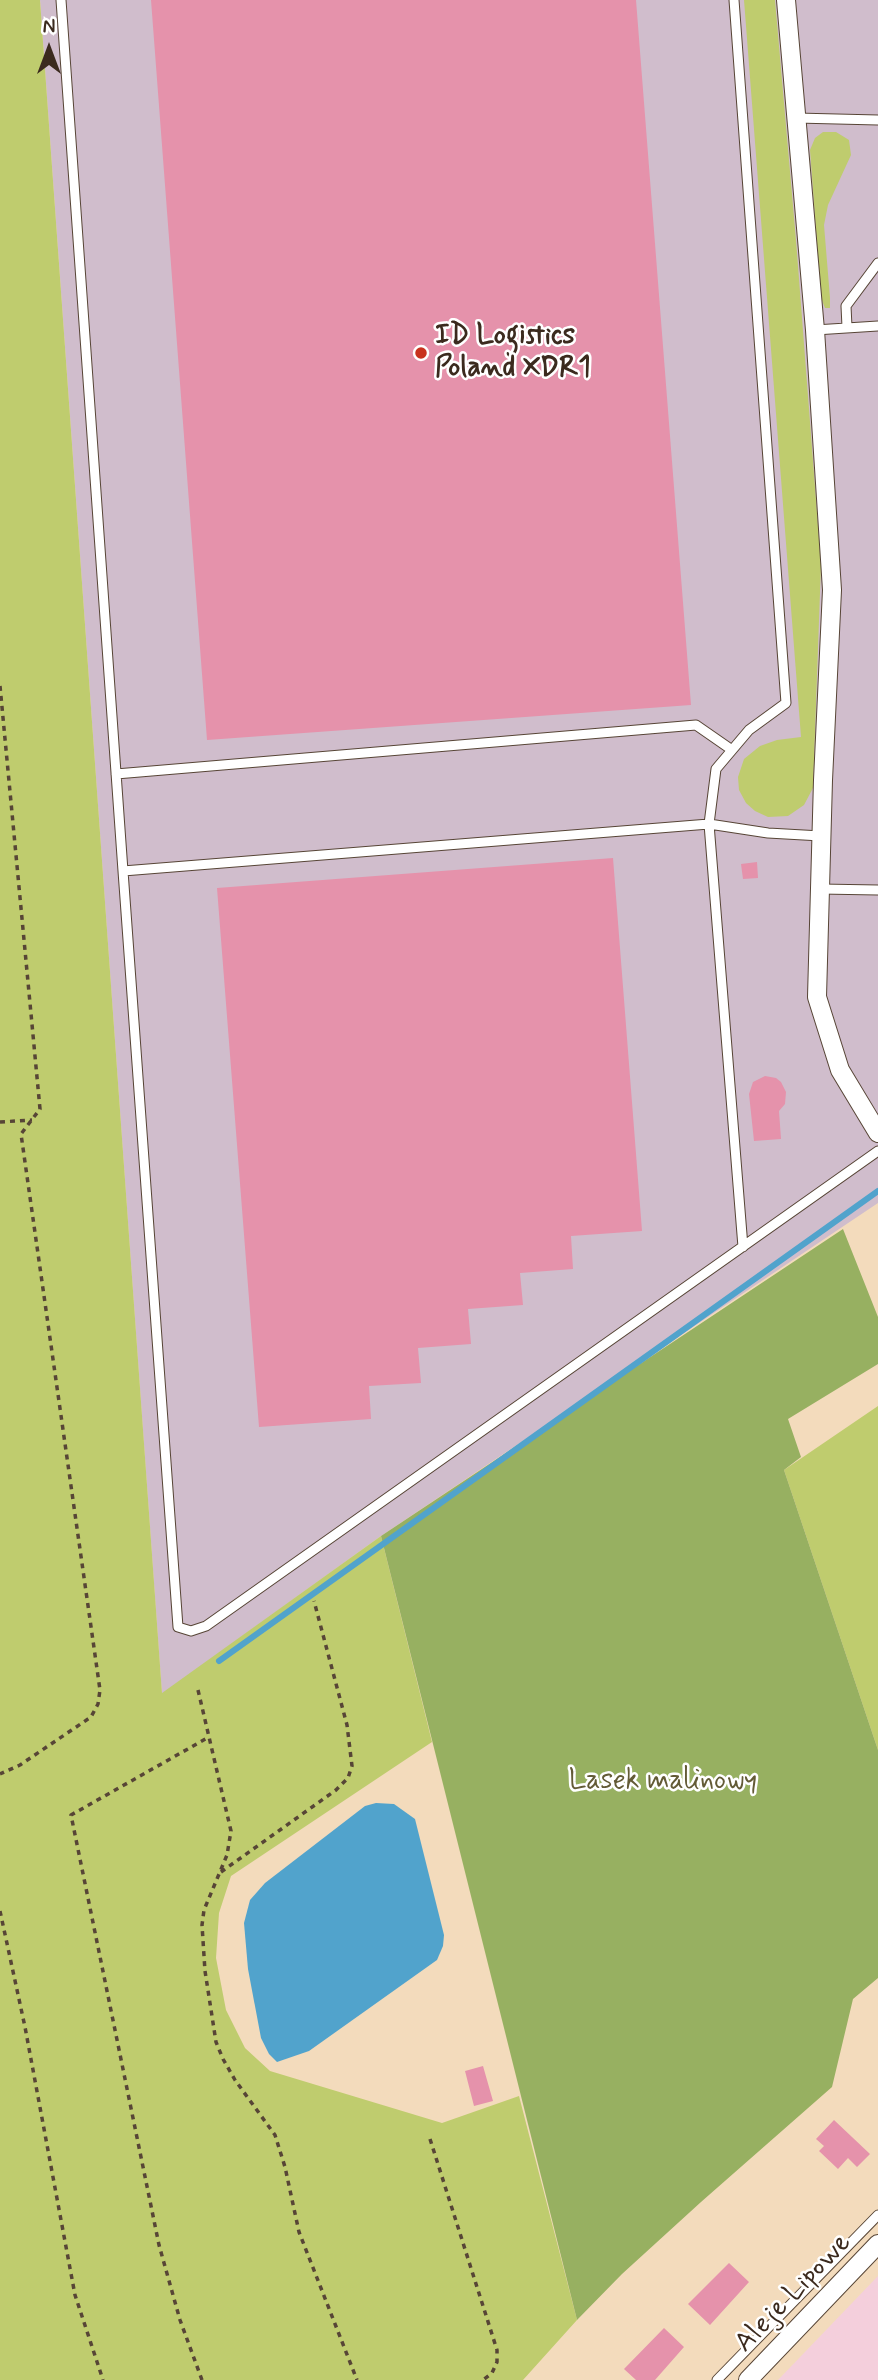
<!DOCTYPE html>
<style>
body{margin:0}
#map{position:relative;width:878px;height:2380px;overflow:hidden;background:#f3dbbc;font-family:Mynerve,sans-serif}
canvas{display:block}
.north{position:absolute;left:14px;top:14px;width:70px;height:70px;-webkit-text-stroke:5px #fff;paint-order:stroke;rotate:0deg;font-size:19px;font-weight:700;line-height:28px;text-align:center;color:#3b2a1e}
.north::after{content:'';display:block;margin:auto;width:24px;height:32px;background:#3b2a1e;clip-path:polygon(50% 0,100% 100%,50% 72%,0 100%)}
</style>
<div id="map">
<canvas width="878" height="2380"></canvas>
<div class="north">N</div>
</div>
<script>
const ctx = document.querySelector('canvas').getContext('2d');
ctx.lineJoin = 'round';
function fill(path, color) { ctx.fillStyle = color; ctx.fill(path, 'evenodd'); }
const poly = rows => new Path2D(rows.map(r => 'M' + r).join(''));
function trace(path, color, width, dash) { ctx.strokeStyle = color; ctx.lineWidth = width; ctx.lineCap = dash ? 'butt' : 'round'; ctx.setLineDash(dash || []); ctx.stroke(path); }
function label(font, color, halo, rows, align = 'center') {
  ctx.font = font + ' Mynerve,sans-serif'; ctx.lineWidth = 5; ctx.setLineDash([]); ctx.textBaseline = 'middle'; ctx.strokeStyle = halo; ctx.fillStyle = color; for (const [text, x, y, turn = 0] of rows) {
    ctx.save(); ctx.translate(x, y); ctx.rotate((+turn || 0) * Math.PI / 180); ctx.textAlign = isNaN(turn) ? turn : align; if (halo) ctx.strokeText(text, 0, 0); ctx.fillText(text, 0, 0); ctx.restore();
  }
}
const built = poly([
 [878,2276,878,2380,778,2380]
]);
const industrial = poly([
 [40,0,878,0,878,1203,381,1536,162,1694]
]);
const green = poly([
 [0,0,40,0,162,1693,381,1536,432,1742,231,1876,219,1913,216,1958,226,2010,245,2048,270,2071,442,2123,519,2096,577,2320,523,2380,0,2380],
 [744,0,775,0,796,240,821,565,813,788,804,805,788,816,768,817,755,811,746,803,739,790,738,777,744,759,760,746,777,740,801,737],
 [823,132,836,132,849,140,851,155,828,205,824,225,830,298,830,308,825,308,821,298,810,150,815,138],
 [878,1406,878,1750,784,1470]
]);
const forest = poly([
 [843,1229,878,1317,878,1364,788,1419,801,1457,784,1470,878,1750,878,1978,853,1999,832,2087,701,2202,622,2274,577,2320,381,1536]
]);
const water = poly([
 [376,1803,394,1804,415,1819,444,1935,443,1946,437,1960,309,2051,277,2062,269,2054,261,2038,248,1969,244,1923,250,1900,265,1883,365,1806]
]);
const stream = poly([
 [219,1661,878,1191]
]);
const building = poly([
 [151,0,636,0,691,705,207,740],
 [613,858,642,1231,571,1236,573,1269,520,1273,523,1305,468,1309,471,1344,418,1348,421,1383,369,1386,371,1419,259,1427,217,888],
 [757,862,758,878,743,879,741,864],
 [765,1076,776,1078,781,1082,786,1092,785,1104,779,1111,781,1139,754,1141,749,1094,753,1082],
 [483,2066,493,2101,474,2106,465,2071],
 [834,2120,870,2154,857,2167,848,2158,838,2169,819,2151,824,2146,816,2139],
 [729,2263,749,2282,710,2325,688,2304],
 [664,2328,684,2347,655,2380,636,2380,624,2369]
]);
const path = poly([
 [0,686,40,1109,21,1134,100,1690,98,1704,91,1717,20,1765,0,1774],
 [0,1122,32,1120],
 [198,1690,231,1831,227,1855,204,1910,202,1925,205,1971,216,2042,223,2059,235,2080,275,2135,285,2167,299,2232,357,2380],
 [221,1872,336,1790,348,1778,352,1766,347,1725,314,1601],
 [0,1911,25,2027,75,2295,103,2380],
 [430,2139,497,2350,497,2362,492,2373,483,2380],
 [202,2380,180,2320,159,2245,71,1815,209,1737]
]);
const lane = poly([
 [61,0,123,871,709,824,768,833,821,836],
 [734,0,786,703,749,730,716,769,709,824,743,1247],
 [796,118,878,120],
 [847,327,846,306,878,263],
 [815,330,878,326],
 [116,774,696,725,732,750],
 [123,871,178,1627,191,1631,206,1626,878,1151],
 [820,889,878,890],
 [717,2380,878,2215]
]);
const street = poly([
 [786,0,815,330,832,590,823,780,817,997,840,1070,878,1133],
 [748,2380,878,2244]
]);
const markers = [
 [421,353,7,"#c8321e"]
];
const poiNames = [
 ["ID Logistics",435,337],
 ["Poland XDR1",435,369]
];
const parkNames = [
 ["Lasek malinowy",663,1782]
];
const streetNames = [
 ["Aleje Lipowe",794,2294,-46]
];
fill(built, '#f4cfdc');
fill(industrial, '#d0bdcc');
fill(green, '#bfcc6e');
fill(forest, '#97b061');
fill(water, '#51a3cc');
trace(stream, '#51a3cc', 6);
fill(building, '#e592ab');
trace(lane, '#574536', 11);
trace(street, '#574536', 20);
trace(path, '#574536', 3.5, [5, 5]);
trace(lane, '#fff', 9);
trace(street, '#fff', 18);
for (const [x, y, r, color] of markers) { const dot = new Path2D(); dot.arc(x, y, r, 0, 2 * Math.PI); ctx.fillStyle = color; ctx.fill(dot); trace(dot, '#fff', 2.5); }
label('bold 28px', '#3b2a1e', '#fff', poiNames, 'left');
label('28px', '#635b36', '#fff', parkNames);
label('28px', '#3b2a1e', '#fff', streetNames);
</script>
